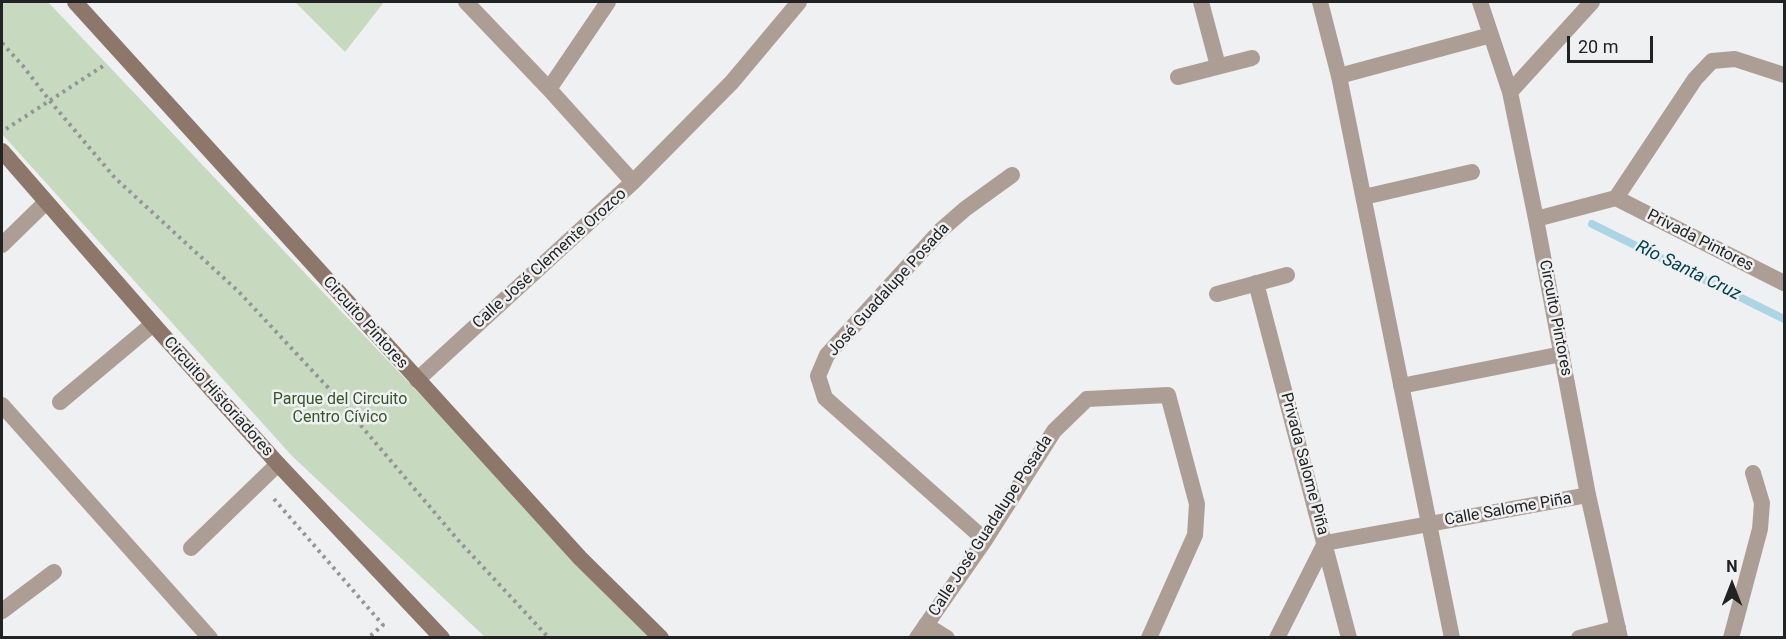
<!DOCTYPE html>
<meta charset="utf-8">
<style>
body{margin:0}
#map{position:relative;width:1786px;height:639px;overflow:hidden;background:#eff0f1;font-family:Roboto,sans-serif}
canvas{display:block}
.frame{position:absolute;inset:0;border:3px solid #212222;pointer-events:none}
.north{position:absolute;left:1702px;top:555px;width:60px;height:60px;-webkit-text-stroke:4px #eff0f1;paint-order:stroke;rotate:0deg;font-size:16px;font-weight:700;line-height:24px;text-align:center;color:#212222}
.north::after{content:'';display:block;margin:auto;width:21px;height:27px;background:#212222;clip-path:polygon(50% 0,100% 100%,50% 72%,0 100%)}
.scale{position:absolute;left:1567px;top:36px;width:86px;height:27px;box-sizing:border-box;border:3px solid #212222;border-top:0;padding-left:8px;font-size:18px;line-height:21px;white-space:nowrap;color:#212222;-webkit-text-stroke:4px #eff0f1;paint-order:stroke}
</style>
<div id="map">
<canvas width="1786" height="639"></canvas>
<div class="frame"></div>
<div class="north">N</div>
<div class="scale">20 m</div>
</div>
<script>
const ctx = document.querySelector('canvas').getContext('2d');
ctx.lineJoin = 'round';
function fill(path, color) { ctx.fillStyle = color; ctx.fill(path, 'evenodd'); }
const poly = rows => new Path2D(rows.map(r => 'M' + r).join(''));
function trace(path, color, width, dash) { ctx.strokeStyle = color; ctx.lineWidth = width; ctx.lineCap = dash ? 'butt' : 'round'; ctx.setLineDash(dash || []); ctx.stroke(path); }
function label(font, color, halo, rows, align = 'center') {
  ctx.font = font + ' Roboto,sans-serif'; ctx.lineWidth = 5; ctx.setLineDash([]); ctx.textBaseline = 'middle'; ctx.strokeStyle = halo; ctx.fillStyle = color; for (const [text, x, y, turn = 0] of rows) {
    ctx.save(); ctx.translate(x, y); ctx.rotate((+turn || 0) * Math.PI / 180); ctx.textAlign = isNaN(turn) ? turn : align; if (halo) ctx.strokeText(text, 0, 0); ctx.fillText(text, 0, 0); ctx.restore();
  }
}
const green = poly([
 [2,2,48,2,575,558,659,637,485,637,292,456,2,134],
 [295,2,384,2,345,52]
]);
const stream = poly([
 [1592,224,1784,319]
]);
const path = poly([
 [2,43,23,66,50,101,115,178,239,292,335,395,458,540,549,638],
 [6,129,103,66],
 [274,499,383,625,368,638]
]);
const pedestrian = poly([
 [1320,2,1339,76,1452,638],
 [1364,197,1472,172],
 [1401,386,1562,354],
 [1087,399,1168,395,1197,504,1195,535,1149,638],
 [2,405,210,638],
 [926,625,947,638],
 [1579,638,1618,628]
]);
const minor = poly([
 [466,2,549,89,633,182],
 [1201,2,1218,66],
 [1480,2,1510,92,1536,219,1588,495,1620,638],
 [1339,76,1491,35],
 [1178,77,1252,58],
 [549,89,608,2],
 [1510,92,1592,2],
 [1616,198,1784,283],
 [1536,219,1616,198,1695,79,1712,61,1735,59,1784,75],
 [2,245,46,202],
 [1256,283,1349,638],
 [1217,294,1287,275],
 [417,380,633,182,732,82,799,2],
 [60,402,153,324],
 [985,540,825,398,818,376,827,355,941,230,965,209,1012,175],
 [1325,543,1588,495],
 [191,548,278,464],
 [2,611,54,572],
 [917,638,985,540,1054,431,1087,399],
 [1277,638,1325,543],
 [1731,638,1760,529,1762,503,1753,473]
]);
const secondary = poly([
 [75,2,580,558,661,638],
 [2,151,153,324,278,464,442,638]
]);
const streetNames = [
 ["Privada Pintores",1700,241,27],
 ["Calle José Clemente Orozco",550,259,-42],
 ["José Guadalupe Posada",889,290,-48],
 ["Circuito Pintores",1555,318,79],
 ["Circuito Pintores",365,323,48],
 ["Circuito Historiadores",218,397,48],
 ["Privada Salome Piña",1304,464,75],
 ["Calle Salome Piña",1508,510,-10],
 ["Calle José Guadalupe Posada",991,526,-57]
];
const parkNames = [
 ["Parque del Circuito",340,400],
 ["Centro Cívico",340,418]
];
const waterNames = [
 ["Río Santa Cruz",1688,271,26]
];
fill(green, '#c7dac0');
trace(stream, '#abd5e4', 8);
trace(path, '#949596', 4, [3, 4.5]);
trace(pedestrian, '#ad9e95', 16);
trace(minor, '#ad9e95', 16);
trace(secondary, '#8d776a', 16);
label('16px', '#212222', '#eff0f1', streetNames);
label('16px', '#365528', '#eff0f1', parkNames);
label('italic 18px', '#034152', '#eff0f1', waterNames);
</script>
